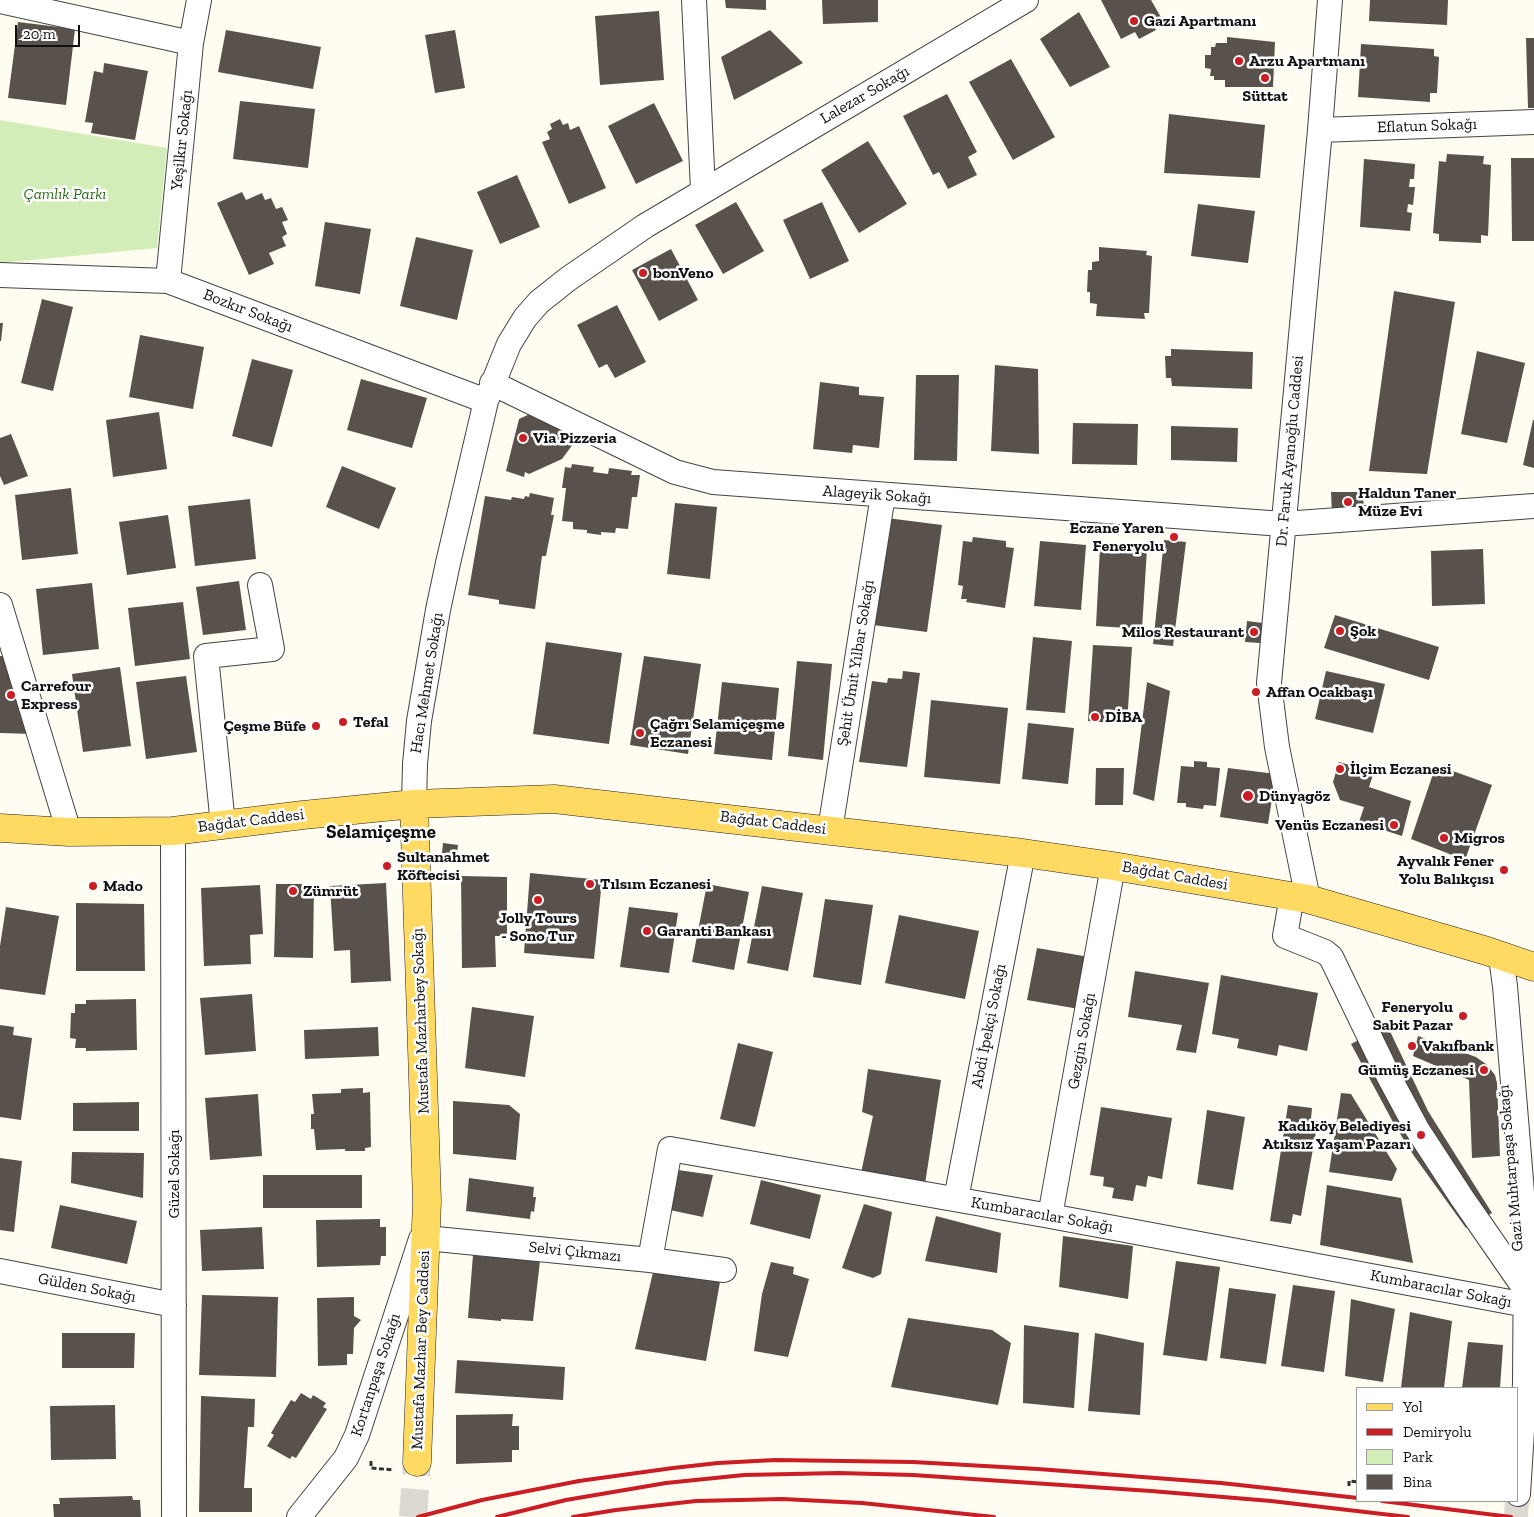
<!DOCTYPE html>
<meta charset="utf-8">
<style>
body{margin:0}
#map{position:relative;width:1534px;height:1517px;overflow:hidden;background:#fffdf2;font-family:"Zilla Slab",serif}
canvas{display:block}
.legend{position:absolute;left:1356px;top:1387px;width:162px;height:115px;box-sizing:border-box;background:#fff;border:1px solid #9f9f9f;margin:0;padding:6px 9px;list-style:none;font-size:15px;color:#101010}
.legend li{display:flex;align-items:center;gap:10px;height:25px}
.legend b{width:25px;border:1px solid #9f9f9f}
.scale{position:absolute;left:15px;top:25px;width:65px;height:22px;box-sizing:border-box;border:2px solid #101010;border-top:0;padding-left:6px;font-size:15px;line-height:18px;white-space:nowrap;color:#101010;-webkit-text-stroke:4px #fff;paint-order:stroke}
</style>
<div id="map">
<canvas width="1534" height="1517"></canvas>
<ul class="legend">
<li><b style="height:6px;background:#ffda62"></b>Yol</li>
<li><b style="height:6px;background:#cb1d24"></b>Demiryolu</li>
<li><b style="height:14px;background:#d3edb8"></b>Park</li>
<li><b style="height:14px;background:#59514b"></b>Bina</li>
</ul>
<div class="scale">20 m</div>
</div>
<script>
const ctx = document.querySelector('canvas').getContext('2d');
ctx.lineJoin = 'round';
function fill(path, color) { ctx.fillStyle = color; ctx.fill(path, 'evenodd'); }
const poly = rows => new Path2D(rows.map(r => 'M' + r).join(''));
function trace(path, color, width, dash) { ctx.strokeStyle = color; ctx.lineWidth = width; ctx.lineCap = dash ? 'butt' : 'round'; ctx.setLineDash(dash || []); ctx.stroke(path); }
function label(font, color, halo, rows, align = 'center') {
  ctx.font = font + ' "Zilla Slab",serif'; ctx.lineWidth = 5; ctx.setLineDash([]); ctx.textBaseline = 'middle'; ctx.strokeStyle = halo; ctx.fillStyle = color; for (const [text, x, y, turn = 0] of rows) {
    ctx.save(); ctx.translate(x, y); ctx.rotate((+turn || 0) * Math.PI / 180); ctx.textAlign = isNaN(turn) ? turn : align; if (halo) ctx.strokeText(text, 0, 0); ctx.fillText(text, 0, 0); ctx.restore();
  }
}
const green = poly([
 [0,120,167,148,157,248,0,263]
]);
const building = poly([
 [725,0,766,0,766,10,726,8],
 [822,0,878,0,878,22,823,24],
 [1101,0,1151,0,1162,19,1152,23,1156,30,1139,39,1135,32,1121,39],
 [1370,0,1448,0,1447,25,1369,21],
 [659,11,664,80,600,85,595,16],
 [1079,12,1110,67,1070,87,1040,39],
 [18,22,75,29,66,105,8,98],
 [226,30,321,47,313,89,218,72],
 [455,30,465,88,435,93,425,35],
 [770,30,803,63,734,100,721,57],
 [1227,37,1275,42,1273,87,1225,87,1225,80,1214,80,1214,76,1210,76,1211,69,1205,68,1205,55,1211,55,1211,47,1215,47,1216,43,1227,43],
 [1526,38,1534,38,1534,108,1528,108],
 [1361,44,1434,49,1434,56,1439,57,1437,93,1430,93,1430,102,1358,97],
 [1011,59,1055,137,1013,160,969,82],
 [104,63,148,71,135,140,91,133,93,123,85,122,94,71,103,73],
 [947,94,977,152,968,157,977,175,948,189,939,172,933,175,903,116],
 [240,101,315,109,308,168,233,159],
 [654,103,683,161,636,184,608,126],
 [1169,114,1265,125,1260,178,1164,173],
 [560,119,563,125,568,123,570,130,579,126,606,188,569,204,542,142,550,139,547,132,552,129,550,124],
 [868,141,907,204,859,233,821,170],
 [1447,154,1484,156,1483,164,1491,165,1488,236,1481,235,1481,243,1439,241,1439,234,1433,233,1439,161,1446,162],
 [1511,158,1534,158,1534,241,1512,241],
 [1364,159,1415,164,1414,179,1410,179,1409,187,1415,187,1413,205,1408,204,1407,212,1412,213,1410,231,1360,227],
 [517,175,540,227,500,244,477,192],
 [242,192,246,200,262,193,265,200,271,198,276,209,282,207,288,220,282,222,287,234,282,237,286,246,269,253,274,264,249,275,217,203],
 [736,202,764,251,723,274,695,225],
 [822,202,849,261,810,279,783,220],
 [1198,204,1255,211,1248,263,1191,256],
 [325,222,371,229,360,294,315,286],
 [416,237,473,250,457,320,400,306],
 [1099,247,1147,251,1146,255,1152,256,1149,313,1144,313,1145,319,1096,316,1097,304,1090,303,1090,292,1087,292,1088,270,1092,270,1092,262,1099,261],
 [671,249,698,300,659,321,632,270],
 [1394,291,1455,302,1427,474,1369,471],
 [42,299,73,307,53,391,21,383],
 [617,305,646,362,615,378,607,364,599,368,577,325],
 [0,323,3,323,1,341,0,341],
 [140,335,204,347,193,409,129,397],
 [1171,349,1253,352,1252,389,1172,386,1171,378,1166,378,1165,356,1171,356],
 [1477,351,1525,363,1507,443,1461,434],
 [252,359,293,370,272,447,232,436],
 [995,365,1038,369,1039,454,991,451],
 [916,375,959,375,957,461,914,460],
 [361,379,427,398,412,448,347,430],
 [820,382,859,387,859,395,884,397,879,448,853,445,852,453,813,449],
 [159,412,167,469,113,477,106,420],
 [532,413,571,429,569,434,576,440,562,459,529,474,525,472,524,477,506,471,519,419],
 [1533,420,1534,420,1534,468,1523,465],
 [1073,423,1138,424,1137,465,1072,464],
 [1171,426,1238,428,1237,462,1171,460],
 [11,434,28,476,4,485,0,476,0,438],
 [572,464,594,467,593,472,608,474,609,468,632,471,631,475,640,475,637,497,632,497,628,529,616,528,615,533,601,532,601,535,587,533,587,530,573,529,573,522,562,521,566,488,562,488,565,467,571,468],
 [342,466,396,488,379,529,326,507],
 [71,488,78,554,22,560,15,495],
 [1331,492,1364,492,1363,512,1332,514],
 [530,493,554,498,551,515,554,515,546,556,542,556,535,609,499,604,499,600,468,595,485,496,511,500,512,497,524,499,525,496,529,497],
 [250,499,256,559,195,566,188,506],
 [675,503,717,507,710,579,667,574],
 [168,515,176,568,127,575,119,522],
 [887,518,942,525,927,632,873,625],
 [973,537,1006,541,1006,547,1014,548,1005,608,966,602,967,599,961,599,963,586,958,585,963,541,972,542],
 [1164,540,1186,542,1173,646,1153,644],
 [1040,541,1086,545,1081,610,1034,606],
 [1100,547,1147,549,1142,629,1096,626],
 [1483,549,1485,604,1432,606,1431,551],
 [239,581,246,630,203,635,196,587],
 [92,583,99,649,43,655,36,589],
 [183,602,190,659,135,666,128,608],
 [1335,615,1439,647,1429,680,1324,648],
 [1247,621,1263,623,1260,643,1245,642],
 [1033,637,1072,641,1065,713,1026,710],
 [546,642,622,653,609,744,533,734],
 [1093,645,1132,647,1127,724,1088,721],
 [0,656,10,657,33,734,0,733],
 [644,656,701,664,688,754,630,745],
 [797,661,832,664,823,760,788,756],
 [120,667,131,746,83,752,72,674],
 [903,671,920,673,907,767,859,762,872,681,887,683,888,678,902,679],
 [1326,671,1385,684,1373,733,1315,719],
 [186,676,197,752,146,759,136,682],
 [722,682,779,688,772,760,714,754],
 [1147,682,1170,691,1154,801,1133,794],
 [931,700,1008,708,1000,784,924,777],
 [1028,723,1074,728,1068,784,1022,779],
 [1194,761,1207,762,1207,767,1220,768,1216,806,1204,805,1203,809,1186,807,1186,803,1177,803,1181,766,1194,767],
 [1339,762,1374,772,1369,787,1411,801,1402,836,1359,822,1364,807,1340,800,1333,782],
 [1436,765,1492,785,1465,860,1411,839],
 [1096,768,1124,768,1123,805,1095,805],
 [1228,768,1276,774,1268,824,1220,817],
 [443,843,458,845,457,854,442,853],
 [530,873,602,880,594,959,524,953],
 [461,876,507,877,507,936,495,936,496,967,462,968],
 [386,883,391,981,351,983,350,950,334,951,330,886],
 [276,884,314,884,313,958,274,957],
 [707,884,749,892,734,970,692,962],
 [260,885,263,934,250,935,251,964,204,966,201,888],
 [762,886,803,893,788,971,747,963],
 [825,899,873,905,861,985,813,977],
 [76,903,144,904,145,971,76,971],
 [6,907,59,916,45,995,0,989,0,946],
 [629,907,678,913,669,973,620,967],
 [899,915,979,931,965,999,885,983],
 [1037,948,1089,957,1079,1009,1027,1000],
 [1135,971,1209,983,1196,1053,1176,1050,1182,1025,1128,1017],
 [1221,975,1318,993,1307,1051,1279,1045,1277,1056,1237,1048,1239,1039,1212,1034],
 [252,994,256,1051,205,1055,200,998],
 [136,999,137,1050,86,1051,86,1048,75,1048,76,1039,70,1038,71,1013,75,1013,75,1004,86,1004,86,1000],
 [472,1007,534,1016,525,1077,465,1068],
 [0,1025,14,1027,13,1035,32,1038,21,1120,0,1117],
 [1387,1025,1428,1111,1492,1213,1466,1228,1414,1156,1394,1124,1351,1044],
 [378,1027,379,1056,305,1059,304,1030],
 [1418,1036,1476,1057,1486,1064,1495,1075,1497,1083,1500,1156,1472,1158,1469,1080,1413,1056],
 [738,1043,773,1052,755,1127,720,1119],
 [868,1069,941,1080,925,1184,861,1173,873,1116,862,1112],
 [363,1088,363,1093,370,1092,371,1147,365,1148,365,1151,345,1151,345,1149,316,1150,314,1129,311,1129,311,1114,314,1114,312,1094,341,1093,341,1089],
 [1341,1093,1351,1094,1397,1169,1392,1181,1329,1172],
 [258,1094,262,1156,210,1160,205,1098],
 [453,1101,509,1105,520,1114,516,1160,453,1154],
 [139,1102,139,1131,73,1131,73,1103],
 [1288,1105,1312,1108,1311,1119,1318,1121,1301,1216,1293,1214,1291,1224,1270,1221],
 [1101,1107,1172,1118,1162,1179,1148,1176,1146,1187,1136,1185,1133,1201,1112,1198,1114,1188,1103,1186,1104,1177,1090,1175],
 [1207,1110,1245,1117,1233,1190,1197,1184],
 [72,1152,144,1153,143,1198,71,1183],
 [0,1158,22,1161,14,1232,0,1230],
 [671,1169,713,1175,703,1217,665,1209],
 [263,1175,362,1175,362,1208,263,1208],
 [469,1178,534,1187,533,1197,536,1197,534,1212,531,1211,530,1219,466,1211],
 [761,1180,821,1195,810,1239,750,1224],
 [1327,1185,1401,1198,1413,1263,1320,1245],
 [864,1204,892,1212,881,1274,873,1278,842,1268],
 [60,1205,137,1221,127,1264,51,1248],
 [936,1216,1001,1233,997,1273,925,1261],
 [380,1219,380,1227,386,1227,386,1256,381,1256,380,1265,317,1267,316,1220],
 [262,1227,264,1269,202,1271,200,1230],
 [1063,1236,1133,1246,1128,1299,1059,1287],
 [490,1252,540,1261,533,1321,501,1319,501,1321,468,1318,473,1255,489,1257],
 [1176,1261,1220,1267,1207,1361,1163,1355],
 [771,1262,794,1267,793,1274,809,1279,788,1357,754,1351,762,1294],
 [654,1268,720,1282,706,1361,635,1349],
 [1293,1285,1335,1291,1324,1372,1281,1366],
 [1229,1288,1276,1294,1266,1364,1220,1358],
 [202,1295,278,1297,276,1377,199,1375],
 [354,1297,354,1316,361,1320,354,1328,353,1354,347,1354,347,1365,318,1366,317,1298],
 [1351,1299,1395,1309,1383,1382,1345,1376],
 [1410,1312,1452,1321,1444,1388,1401,1388],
 [908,1318,992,1330,1011,1343,998,1405,891,1387],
 [1024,1325,1079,1333,1074,1408,1023,1403],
 [62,1333,135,1333,134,1368,62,1368],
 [1095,1333,1144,1343,1140,1415,1088,1411],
 [1468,1342,1503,1345,1500,1388,1462,1388],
 [457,1360,565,1367,563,1400,455,1393],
 [301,1393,311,1399,313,1395,326,1403,323,1407,327,1409,296,1458,292,1456,290,1459,267,1446,274,1435,271,1433,291,1400,295,1402],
 [201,1396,255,1399,254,1427,248,1427,244,1488,252,1488,252,1512,199,1512],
 [115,1405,116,1459,51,1460,50,1406],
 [513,1414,512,1426,519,1426,519,1450,512,1450,512,1462,456,1464,456,1415],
 [132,1496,133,1500,140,1500,141,1517,54,1517,53,1504,60,1504,59,1498]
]);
const minorTunnel = poly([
 [1516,1517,1517,1501]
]);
const majorTunnel = poly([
 [413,1517,417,1462]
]);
const path = poly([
 [371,1461,371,1468,394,1470],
 [1349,1486,1349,1481,1358,1482]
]);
const minor = poly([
 [694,0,703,190],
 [0,1,191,43],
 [1320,130,1534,122],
 [0,275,168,281,486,401],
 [168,281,191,43,199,0],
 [492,383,675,472,713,482,1283,524,1534,506],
 [0,605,69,832],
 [414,804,415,764,419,721,438,610,448,563,486,401,509,344,525,318,539,302,568,279,645,226,1026,0],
 [223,825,206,656,272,649,260,585],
 [830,830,883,495],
 [173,831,174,1517],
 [1292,896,1285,936,1325,952,1331,957,1388,1075,1417,1129,1462,1198,1525,1289],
 [1308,899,1277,747,1269,683,1320,130,1330,0],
 [1501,957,1505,986,1526,1241,1525,1383,1518,1494],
 [956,1199,1023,853],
 [1050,1216,1113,866],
 [426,1238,650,1260,724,1270],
 [650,1260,670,1149,1050,1216,1526,1305],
 [0,1271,174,1305],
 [299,1517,346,1458,357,1435,421,1239]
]);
const major = poly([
 [414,804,427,1201,417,1462],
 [0,828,69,832,173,831,303,815,414,804,554,799,1023,853,1113,866,1308,899,1487,951,1534,967]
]);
const rail = poly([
 [1382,1501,1511,1517],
 [418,1517,482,1500,579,1481,673,1468,718,1463,775,1460,913,1462,1038,1469,1221,1483,1358,1498],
 [497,1517,566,1500,666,1483,744,1475,839,1473,913,1475,1151,1491,1271,1501,1408,1517],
 [573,1517,616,1510,696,1501,782,1499,862,1503,994,1517]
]);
const markers = [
 [1134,21,5,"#cb1d24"],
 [1239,61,5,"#cb1d24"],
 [1265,78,5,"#cb1d24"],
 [643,273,5,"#cb1d24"],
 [523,438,5,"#cb1d24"],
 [1348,502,5,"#cb1d24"],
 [1174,537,5,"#cb1d24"],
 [1340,631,5,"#cb1d24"],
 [1254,632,5,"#cb1d24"],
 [1256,692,5,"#cb1d24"],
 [11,695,5,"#cb1d24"],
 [1095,717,5,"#cb1d24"],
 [343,722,5,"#cb1d24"],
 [316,726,5,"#cb1d24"],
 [640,733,5,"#cb1d24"],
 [1340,769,5,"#cb1d24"],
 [1248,796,6,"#cb1d24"],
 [1394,825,5,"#cb1d24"],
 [1444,838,5,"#cb1d24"],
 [387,866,5,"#cb1d24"],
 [1504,870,5,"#cb1d24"],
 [590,884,5,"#cb1d24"],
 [93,886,5,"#cb1d24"],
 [293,891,5,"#cb1d24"],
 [538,900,5,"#cb1d24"],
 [647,931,5,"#cb1d24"],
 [1463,1016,5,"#cb1d24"],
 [1412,1046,5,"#cb1d24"],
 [1484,1070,5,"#cb1d24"],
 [1421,1135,5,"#cb1d24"]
];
const poiNames = [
 ["Gazi Apartmanı",1144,21],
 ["Arzu Apartmanı",1249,61],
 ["Süttat",1265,96,"center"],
 ["bonVeno",653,273],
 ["Via Pizzeria",533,438],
 ["Haldun Taner",1358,493],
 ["Müze Evi",1358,511],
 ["Eczane Yaren",1164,528,"right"],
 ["Feneryolu",1164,546,"right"],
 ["Şok",1350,631],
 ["Milos Restaurant",1244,632,"right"],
 ["Carrefour",21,686],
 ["Express",21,704],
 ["Affan Ocakbaşı",1266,692],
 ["DİBA",1105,717],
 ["Tefal",353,722],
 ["Çağrı Selamiçeşme",650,724],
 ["Eczanesi",650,742],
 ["Çeşme Büfe",306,726,"right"],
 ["İlçim Eczanesi",1350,769],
 ["Dünyagöz",1259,796],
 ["Venüs Eczanesi",1384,825,"right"],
 ["Migros",1454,838],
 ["Sultanahmet",397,857],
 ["Köftecisi",397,875],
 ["Ayvalık Fener",1494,861,"right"],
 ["Yolu Balıkçısı",1494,879,"right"],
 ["Tılsım Eczanesi",600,884],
 ["Mado",103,886],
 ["Zümrüt",303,891],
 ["Jolly Tours",538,918,"center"],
 ["- Sono Tur",538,936,"center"],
 ["Garanti Bankası",657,931],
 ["Feneryolu",1453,1007,"right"],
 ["Sabit Pazar",1453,1025,"right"],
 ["Vakıfbank",1422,1046],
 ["Gümüş Eczanesi",1474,1070,"right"],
 ["Kadıköy Belediyesi",1411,1126,"right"],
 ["Atıksız Yaşam Pazarı",1411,1144,"right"]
];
const streetNames = [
 ["Lalezar Sokağı",865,95,-30],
 ["Eflatun Sokağı",1427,126,-2],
 ["Yeşilkır Sokağı",182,140,-84],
 ["Bozkır Sokağı",248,311,21],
 ["Dr. Faruk Ayanoğlu Caddesi",1290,451,-85],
 ["Alageyik Sokağı",877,495,4],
 ["Şehit Ümit Yılbar Sokağı",856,663,-81],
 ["Hacı Mehmet Sokağı",427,683,-81],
 ["Bağdat Caddesi",251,821,-7],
 ["Bağdat Caddesi",773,823,7],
 ["Bağdat Caddesi",1175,876,10],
 ["Mustafa Mazharbey Sokağı",421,1021,-92],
 ["Abdi İpekçi Sokağı",989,1026,-79],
 ["Gezgin Sokağı",1082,1041,-80],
 ["Gazi Muhtarpaşa Sokağı",1511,1168,-95],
 ["Güzel Sokağı",174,1174,-90],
 ["Kumbaracılar Sokağı",1042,1215,10],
 ["Selvi Çıkmazı",575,1252,6],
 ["Gülden Sokağı",87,1288,11],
 ["Kumbaracılar Sokağı",1441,1289,11],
 ["Mustafa Mazhar Bey Caddesi",421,1350,-88],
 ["Kortanpaşa Sokağı",376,1375,-72]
];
const parkNames = [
 ["Çamlık Parkı",65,194]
];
const quarterNames = [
 ["Selamiçeşme",381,833]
];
fill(green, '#d3edb8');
fill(building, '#59514b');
trace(minorTunnel, '#dbd9d0', 24, [24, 12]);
trace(majorTunnel, '#dbd9d0', 28, [28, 14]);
trace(minor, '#434343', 26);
trace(major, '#212121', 29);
trace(path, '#323232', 3, [5, 2.5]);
trace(minor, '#fff', 24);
trace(major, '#ffda62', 28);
trace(rail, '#cb1d24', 4);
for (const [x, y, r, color] of markers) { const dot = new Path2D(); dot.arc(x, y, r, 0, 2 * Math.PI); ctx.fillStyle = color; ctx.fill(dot); trace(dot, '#fff', 2); }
label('bold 16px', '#101010', '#fff', poiNames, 'left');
label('16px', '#101010', '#fff', streetNames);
label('italic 16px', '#2b6d1a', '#fff', parkNames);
label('bold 19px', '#101010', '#fff', quarterNames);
</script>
